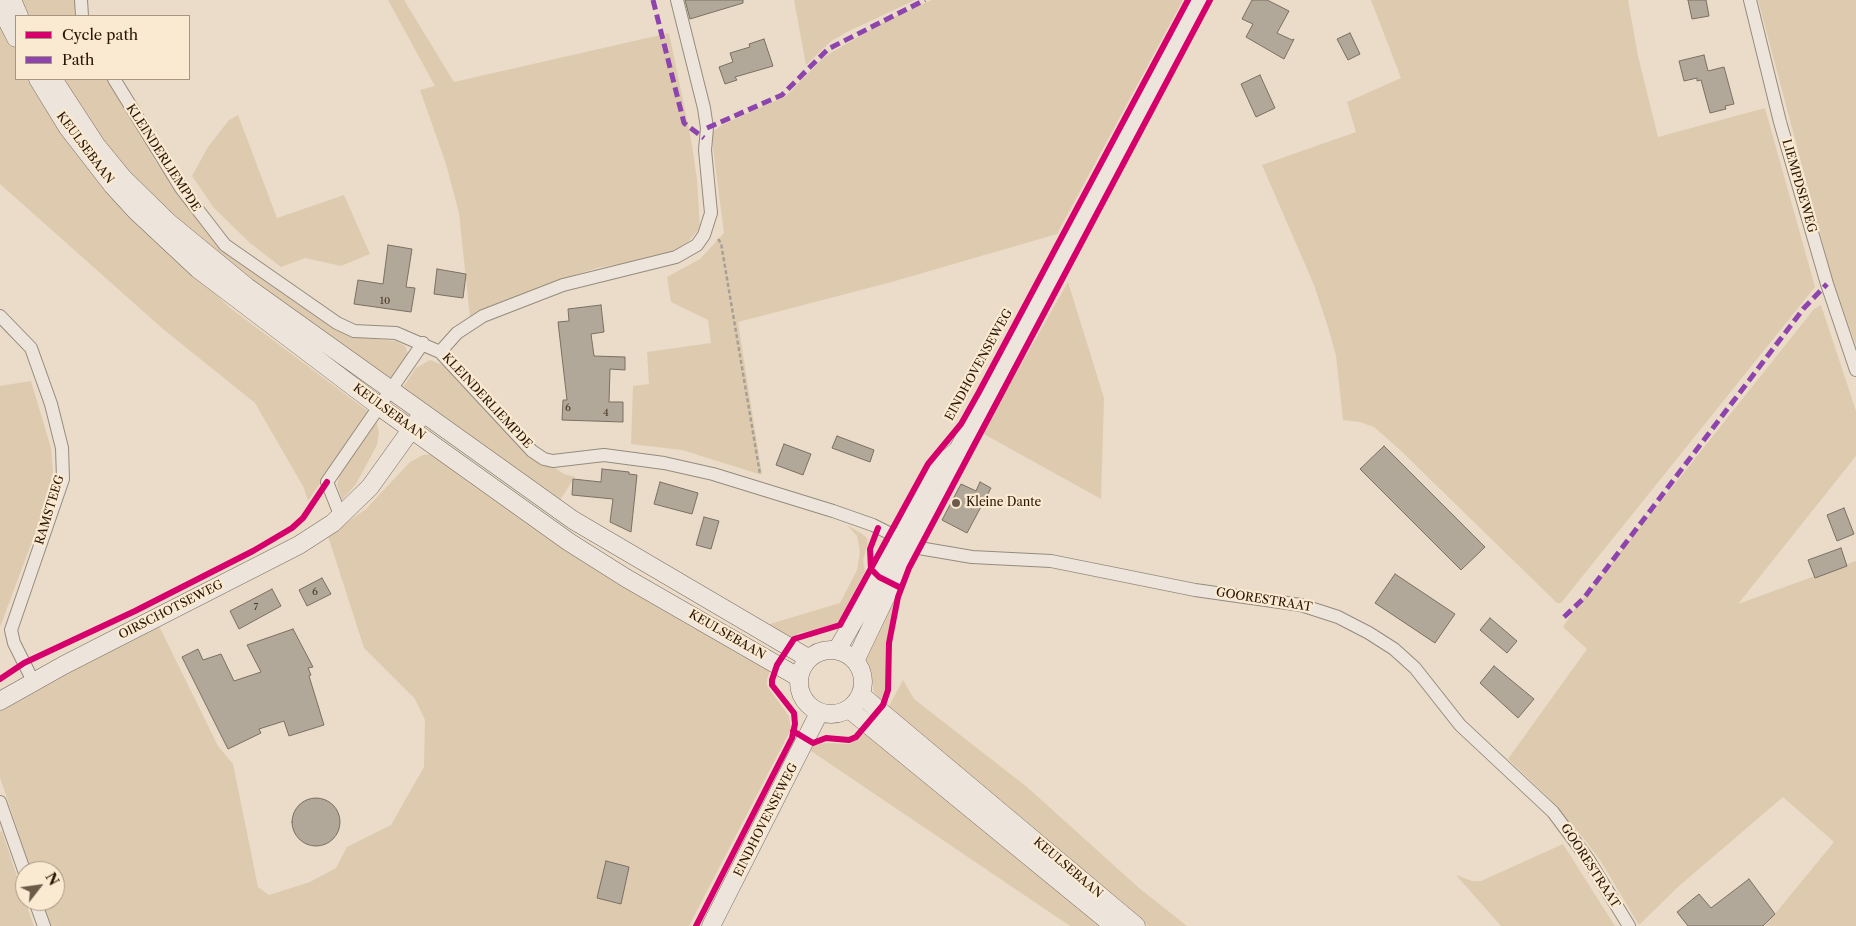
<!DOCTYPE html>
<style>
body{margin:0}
#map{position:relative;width:1856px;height:926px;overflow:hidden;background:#eadcc8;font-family:"Libre Caslon Text",serif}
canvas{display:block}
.legend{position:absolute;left:15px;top:15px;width:175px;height:65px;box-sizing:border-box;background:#faead2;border:1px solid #a79580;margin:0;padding:6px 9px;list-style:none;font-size:15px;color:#2a1504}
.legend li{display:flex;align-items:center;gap:10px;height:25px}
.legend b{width:25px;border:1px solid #a79580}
.north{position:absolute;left:15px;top:861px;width:50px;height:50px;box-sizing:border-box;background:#faead2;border:1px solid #a79580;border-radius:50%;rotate:60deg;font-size:14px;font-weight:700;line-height:20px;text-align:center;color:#2a1504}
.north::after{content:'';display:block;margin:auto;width:18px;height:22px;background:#6d5b49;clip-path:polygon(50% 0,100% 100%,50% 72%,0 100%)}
</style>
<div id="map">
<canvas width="1856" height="926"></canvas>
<ul class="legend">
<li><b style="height:6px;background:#d6006c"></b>Cycle path</li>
<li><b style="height:6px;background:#8e44ad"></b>Path</li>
</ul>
<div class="north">N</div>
</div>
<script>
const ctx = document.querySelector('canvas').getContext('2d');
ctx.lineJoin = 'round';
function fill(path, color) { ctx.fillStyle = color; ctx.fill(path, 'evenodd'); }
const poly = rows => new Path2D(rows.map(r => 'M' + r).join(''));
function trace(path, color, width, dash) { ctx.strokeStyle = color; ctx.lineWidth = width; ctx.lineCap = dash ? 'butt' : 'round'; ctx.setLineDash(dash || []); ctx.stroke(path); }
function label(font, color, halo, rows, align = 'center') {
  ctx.font = font + ' "Libre Caslon Text",serif'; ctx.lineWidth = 4.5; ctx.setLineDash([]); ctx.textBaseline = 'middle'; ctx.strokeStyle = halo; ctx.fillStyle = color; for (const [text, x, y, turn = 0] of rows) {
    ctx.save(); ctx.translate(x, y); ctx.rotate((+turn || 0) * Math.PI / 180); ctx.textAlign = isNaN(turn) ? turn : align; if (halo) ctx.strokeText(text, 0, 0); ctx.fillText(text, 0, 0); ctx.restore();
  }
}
const green = poly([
 [16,0,76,0,76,16,24,16],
 [388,0,404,0,454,82,669,33,691,139,697,179,700,228,687,243,665,256,597,268,544,285,470,317,459,213,446,164,420,90,435,86],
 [794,0,915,0,845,33,830,42,806,65],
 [932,0,1183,0,1057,234,888,283,738,322,762,475,682,450,631,444,633,386,649,384,647,352,711,343,708,320,671,302,667,277,700,259,724,233,711,133,722,125,786,96,824,57,887,20],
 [1371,0,1628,0,1638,56,1658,137,1765,108,1815,287,1561,603,1557,603,1399,449,1374,427,1360,422,1343,420,1336,356,1328,327,1314,285,1262,165,1356,132,1347,102,1401,78],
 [1758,0,1856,0,1856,345,1833,282],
 [0,17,16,48,16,79,33,79,200,279,229,307,369,412,308,501,304,488,255,403,163,329,0,184],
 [58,79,107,79,156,162,185,204,214,241,235,260,332,328,354,337,396,341,405,346,408,354,392,384,247,281,138,187],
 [238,115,277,218,344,195,370,254,341,266,305,258,281,267,250,243,214,208,192,176,208,147,229,120],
 [1068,282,1104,398,1101,499,982,433],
 [1821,305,1856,411,1856,456,1738,604,1856,561,1856,926,1765,926,1834,842,1783,797,1679,886,1639,925,1600,860,1584,839,1548,797,1508,759,1587,649,1563,627,1572,613,1814,309],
 [430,360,443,365,524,448,564,474,575,477,558,503,401,390,416,368],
 [31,381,51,448,53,473,48,499,0,627,0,386],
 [376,421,379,432,377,445,356,484,342,500,337,485,340,474],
 [433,454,771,668,767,679,767,686,789,716,791,729,689,926,50,926,42,901,55,901,55,871,31,871,27,859,0,777,0,709,159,626,218,746,233,764,258,887,269,895,310,882,336,868,347,847,391,825,424,767,425,720,415,699,364,648,328,536,366,509,410,462,423,455],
 [847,525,861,533,867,538,868,543,863,560,865,571,838,623,827,628,799,633,788,642,760,627,840,603,857,570,860,552,857,536],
 [895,596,887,643,885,689,880,702,874,692,870,670,862,654],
 [903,680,914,699,1027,787,1139,888,1187,926,1148,926,1067,864,887,710],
 [865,733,1107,926,1070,926,811,751,813,745,826,743,850,744],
 [2,831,25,901,34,926,0,926,0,832],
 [1563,844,1615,926,1501,926,1456,875,1472,881,1481,881]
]);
const building = poly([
 [685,0,743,0,743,3,690,19,685,0],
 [1252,0,1267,0,1289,11,1277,33,1292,40,1294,39,1284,59,1246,37,1253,24,1242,19,1252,0],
 [1688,0,1706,0,1709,16,1692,19,1688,0],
 [1350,33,1360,54,1348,60,1337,39,1350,33],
 [764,39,773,66,735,77,737,80,725,84,719,67,733,62,730,53,750,47,749,44,764,39],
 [1704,55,1708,71,1724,67,1734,104,1725,106,1726,109,1710,113,1701,80,1697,81,1697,78,1684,81,1679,61,1704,55],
 [1260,75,1275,108,1256,117,1241,84,1260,75],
 [388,245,412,249,406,287,415,288,411,312,354,304,358,280,383,284,388,245],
 [437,269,466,274,463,298,434,294,437,269],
 [601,305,604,332,591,334,594,356,625,357,625,370,610,369,609,402,623,402,623,422,562,420,563,400,567,400,558,322,569,321,568,309,601,305],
 [837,436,874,450,870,462,832,448,837,436],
 [784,444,811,454,803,475,776,465,784,444],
 [1384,446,1485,547,1461,570,1360,469,1384,446],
 [602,469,629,472,629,474,637,475,631,532,610,522,613,499,572,495,573,479,601,482,602,469],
 [660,482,698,493,692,514,654,504,660,482],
 [980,482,991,488,967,533,942,520,961,484,976,491,980,482],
 [1844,508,1854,534,1837,541,1827,515,1844,508],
 [704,517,719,521,711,549,696,545,704,517],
 [1841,548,1847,566,1815,578,1808,560,1841,548],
 [1395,574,1455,614,1435,643,1375,603,1395,574],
 [322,578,331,594,307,606,299,590,322,578],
 [272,589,281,606,239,629,230,611,272,589],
 [1490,618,1517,641,1507,653,1480,630,1490,618],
 [293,629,313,667,308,668,311,675,309,676,324,725,289,736,284,721,259,729,261,733,228,749,182,657,198,649,203,660,221,654,234,681,261,672,247,645,293,629],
 [1494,666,1534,699,1518,718,1480,683,1494,666],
 '292 822a24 24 0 1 1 48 0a24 24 0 1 1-48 0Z',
 [606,861,629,867,621,904,597,898,606,861],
 [1749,879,1775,914,1763,926,1688,926,1677,912,1699,894,1711,908,1749,879]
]);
const path = poly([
 [718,239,721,243,760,474]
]);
const street = poly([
 [81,0,82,16],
 [1750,0,1780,122,1827,284,1856,370],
 [114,79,181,188,225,245,337,323,354,331,396,333,440,352,532,451,544,459,553,461,604,455,664,463,713,474,833,511,873,525,919,548,972,557,1051,561,1195,590,1301,605,1338,617,1369,633,1394,649,1415,668,1460,725,1553,812,1588,859,1629,926],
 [0,316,31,348,51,404,62,448,63,479,11,630,14,643,34,683],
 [440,352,457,333,483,316,563,285,676,257,697,245,704,235,711,213,705,150,707,128,704,108,677,0],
 [341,517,327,482,423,343],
 [0,802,25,873],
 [35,901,44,926]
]);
const secondary = poly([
 [12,0,19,16],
 [0,7,16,38],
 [38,79,68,128,113,186,136,211,198,269,380,407,569,542,626,578,798,677],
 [53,79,96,145,123,178,168,222,247,287,573,520,808,658],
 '799 682a32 32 0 1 1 64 0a32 32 0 1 1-64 0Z',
 [837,650,901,539,934,476,942,463,958,450],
 [855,661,901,565,954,468,958,450,1199,0],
 [861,695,1136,926],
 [0,701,64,665,299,545,333,523,370,487,418,420],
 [849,709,1114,926],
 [711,926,819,713]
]);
const quiet = poly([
 [653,0,684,123,704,138],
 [707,128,782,95,828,49,925,0],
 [1564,617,1584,598,1804,308,1827,284]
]);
const cycleway = poly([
 [878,528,870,549,871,569,879,577,901,588],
 [0,679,24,663,135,611,253,551,292,528,303,518,327,482],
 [793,731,813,743,826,738,849,740,856,737,883,705,888,690,889,643,898,597,909,568,1210,0],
 [696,926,792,738,795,724,794,713,772,685,772,680,777,665,794,639,840,625,928,464,961,424,979,392,1188,0]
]);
const markers = [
 [956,503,5,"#6d5b49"]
];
const numberNames = [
 ["10",385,301],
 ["6",568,408],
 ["4",606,413],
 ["6",315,592],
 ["7",256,607]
];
const streetNames = [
 ["KEULSEBAAN",85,148,53],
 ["KLEINDERLIEMPDE",163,158,57],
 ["LIEMPDSEWEG",1799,186,74],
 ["EINDHOVENSEWEG",979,365,-61],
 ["KLEINDERLIEMPDE",487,401,47],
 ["KEULSEBAAN",389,412,36],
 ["RAMSTEEG",50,510,-73],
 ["GOORESTRAAT",1264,600,9],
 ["OIRSCHOTSEWEG",171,610,-27],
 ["KEULSEBAAN",727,635,30],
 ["EINDHOVENSEWEG",766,820,-63],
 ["GOORESTRAAT",1590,866,57],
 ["KEULSEBAAN",1068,868,40]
];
const poiNames = [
 ["Kleine Dante",966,503]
];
fill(green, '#decbaf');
fill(building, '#b2a899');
trace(building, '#7a6f63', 1);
trace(street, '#958b7d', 14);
trace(secondary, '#7a6f63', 19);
trace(path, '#a69f96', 2.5, [4, 2.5]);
trace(street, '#ede5dc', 12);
trace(secondary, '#ede5dc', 18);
trace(quiet, '#8e44ad', 5, [10, 5]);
trace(cycleway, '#d6006c', 6);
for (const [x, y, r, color] of markers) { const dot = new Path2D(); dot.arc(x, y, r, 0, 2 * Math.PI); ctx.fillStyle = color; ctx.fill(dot); trace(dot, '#faead2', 2); }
label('10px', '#4c3a29', null, numberNames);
label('12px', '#2a1504', '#faead2', streetNames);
label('12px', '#2a1504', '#faead2', poiNames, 'left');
</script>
